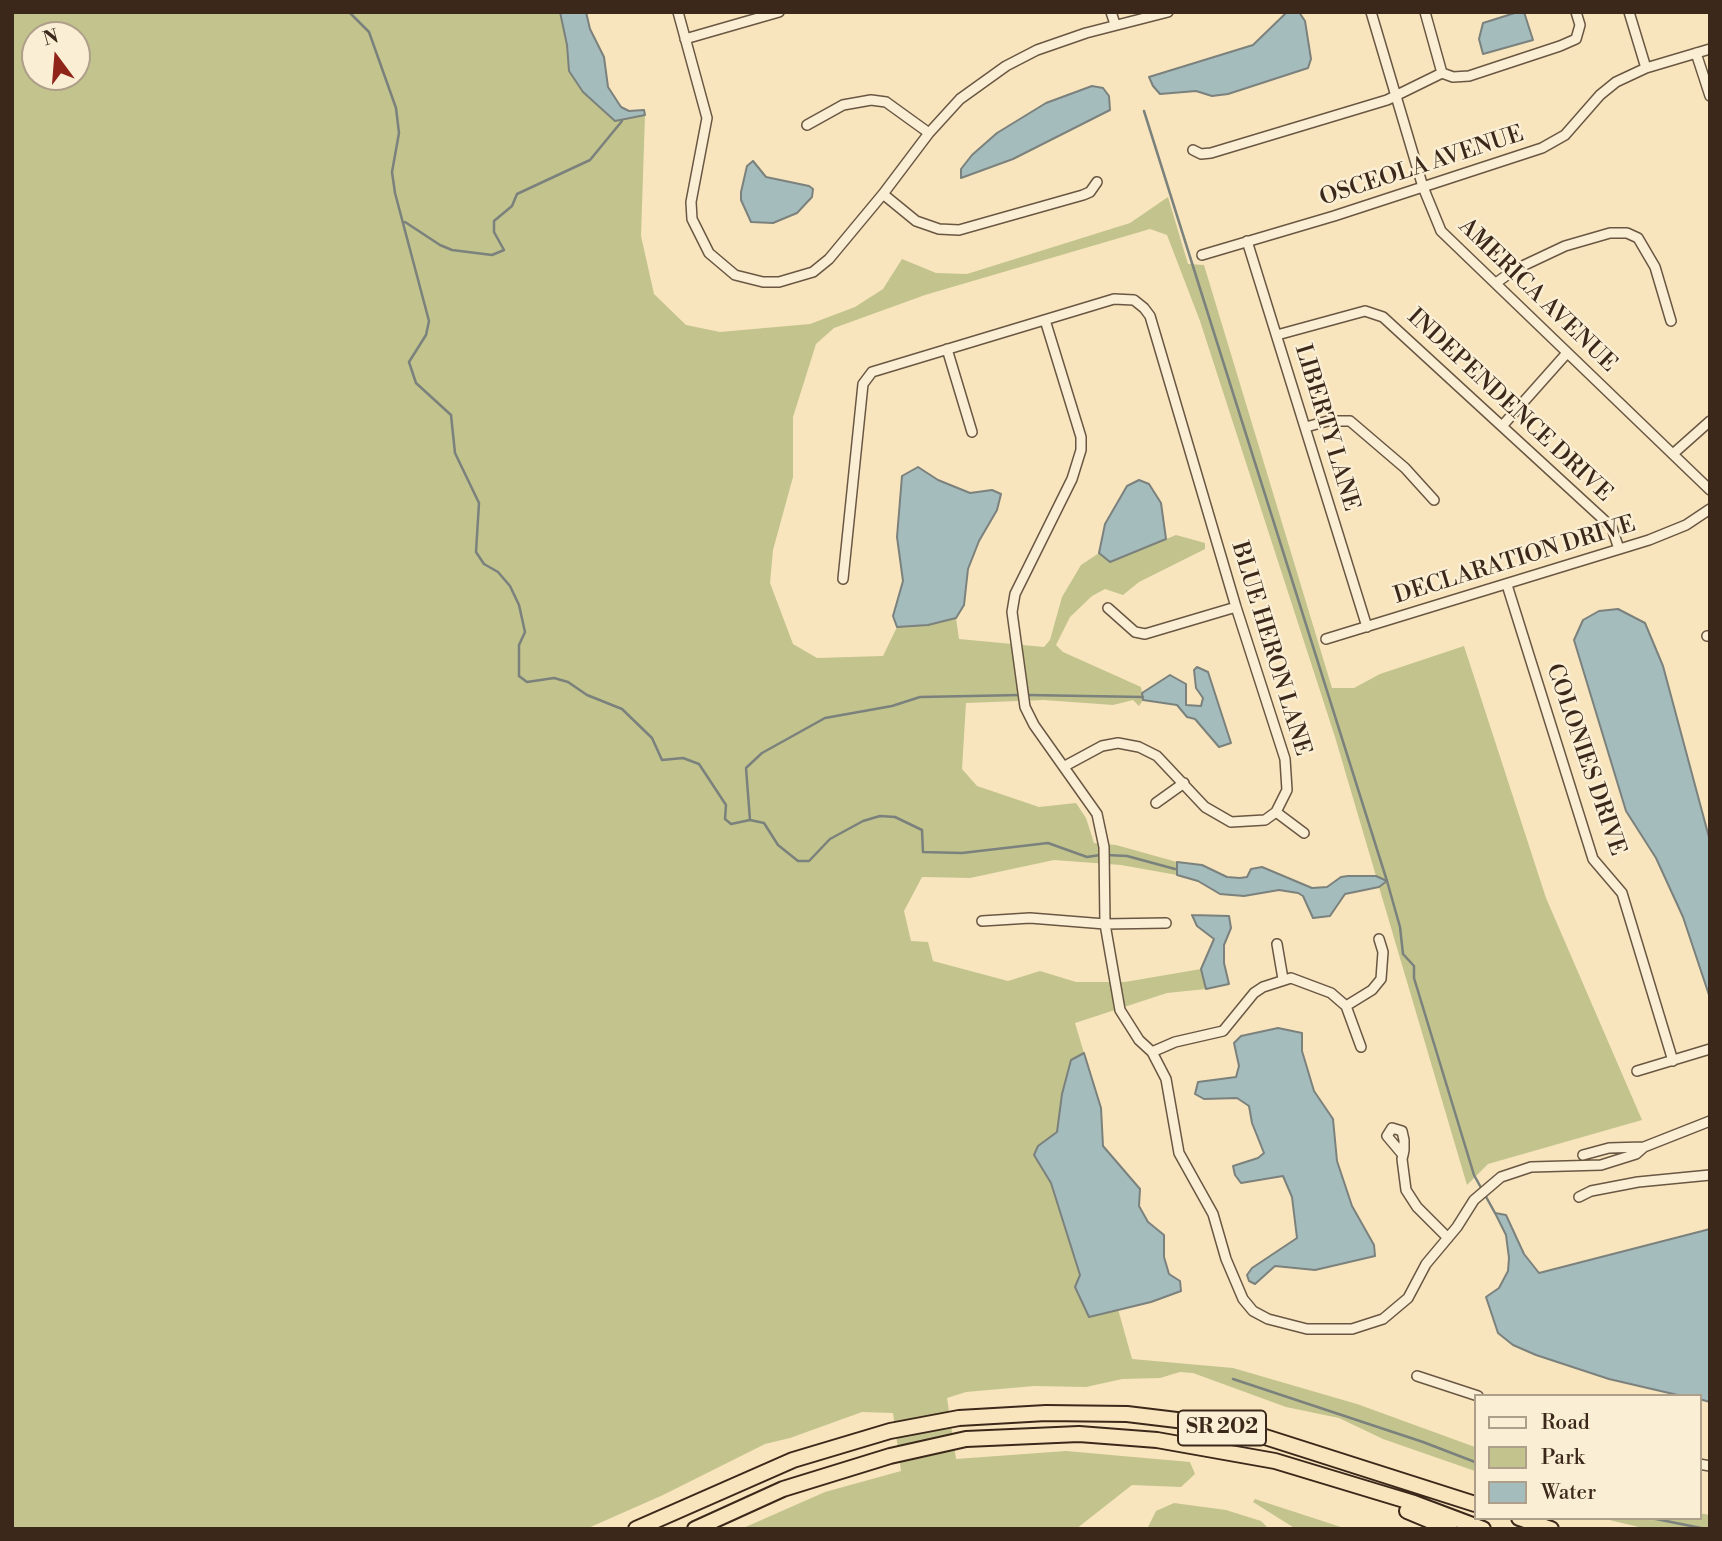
<!DOCTYPE html>
<style>
body{margin:0}
#map{position:relative;width:1722px;height:1541px;overflow:hidden;background:#f8e5bd;font-family:"Libre Bodoni",serif}
canvas{display:block}
.frame{position:absolute;inset:0;border:14px solid #3b281a;pointer-events:none}
.legend{position:absolute;left:1474px;top:1394px;width:228px;height:126px;box-sizing:border-box;background:#faeed4;border:2px solid #ae9f8a;margin:0;padding:9px 12px;list-style:none;font-size:21px;color:#3b281a}
.legend li{display:flex;align-items:center;gap:14px;height:35px}
.legend b{width:35px;border:2px solid #ae9f8a}
.north{position:absolute;left:21px;top:21px;width:70px;height:70px;box-sizing:border-box;background:#faeed4;border:2px solid #ae9f8a;border-radius:50%;rotate:344deg;font-size:19px;font-weight:700;line-height:28px;text-align:center;color:#3b281a}
.north::after{content:'';display:block;margin:auto;width:24px;height:32px;background:#8f2418;clip-path:polygon(50% 0,100% 100%,50% 72%,0 100%)}
</style>
<div id="map">
<canvas width="1722" height="1541"></canvas>
<div class="frame"></div>
<ul class="legend">
<li><b style="height:9px;background:#faeed4"></b>Road</li>
<li><b style="height:19px;background:#c2c38d"></b>Park</li>
<li><b style="height:19px;background:#a5bcbd"></b>Water</li>
</ul>
<div class="north">N</div>
</div>
<script>
const ctx = document.querySelector('canvas').getContext('2d');
ctx.lineJoin = 'round';
function fill(path, color) { ctx.fillStyle = color; ctx.fill(path, 'evenodd'); }
const poly = rows => new Path2D(rows.map(r => 'M' + r).join(''));
function trace(path, color, width, dash) { ctx.strokeStyle = color; ctx.lineWidth = width; ctx.lineCap = dash ? 'butt' : 'round'; ctx.setLineDash(dash || []); ctx.stroke(path); }
function label(font, color, halo, rows, align = 'center') {
  ctx.font = font + ' "Libre Bodoni",serif'; ctx.lineWidth = 5; ctx.setLineDash([]); ctx.textBaseline = 'middle'; ctx.strokeStyle = halo; ctx.fillStyle = color; for (const [text, x, y, turn = 0] of rows) {
    ctx.save(); ctx.translate(x, y); ctx.rotate((+turn || 0) * Math.PI / 180); ctx.textAlign = isNaN(turn) ? turn : align; if (halo) ctx.strokeText(text, 0, 0); ctx.fillText(text, 0, 0); ctx.restore();
  }
}
const green = poly([
 [12,12,560,12,567,45,569,71,583,92,615,121,645,115,641,236,654,294,686,325,720,332,810,324,855,307,883,289,902,259,936,273,967,274,1130,223,1168,197,1188,264,1204,265,1332,688,1354,688,1380,674,1464,646,1546,898,1642,1120,1488,1164,1467,1185,1379,887,1386,881,1376,876,1335,737,1200,321,1167,235,1150,229,925,295,834,328,816,344,793,417,793,477,773,550,770,583,793,644,817,658,883,656,897,627,928,625,956,618,959,639,1044,647,1050,640,1062,597,1081,565,1099,553,1111,562,1176,535,1205,543,1205,549,1139,582,1123,595,1105,589,1092,596,1070,617,1056,645,1063,652,1141,687,1143,700,1139,706,1133,700,1113,705,1044,700,966,703,962,769,977,786,1039,807,1076,803,1086,818,1094,843,1116,845,1177,862,1177,875,1121,865,1054,860,970,878,922,877,904,911,911,941,928,942,933,961,1008,981,1040,971,1076,982,1125,982,1201,969,1206,989,1167,993,1075,1023,1084,1053,1071,1061,1062,1094,1057,1132,1039,1146,1034,1155,1051,1183,1080,1275,1089,1317,1118,1309,1132,1359,1233,1368,1357,1404,1475,1447,1475,1471,1383,1439,1339,1418,1286,1407,1193,1373,1180,1372,1160,1378,1122,1379,1086,1387,1034,1386,966,1392,947,1398,956,1459,1066,1451,1190,1462,1195,1474,1181,1487,1132,1485,1076,1529,741,1529,825,1492,901,1471,893,1413,862,1412,790,1438,765,1444,663,1495,586,1529,12,1529],
 [35,35,77,35,77,77,35,77],
 [1255,1499,1347,1529,1296,1529,1253,1502],
 [1174,1503,1226,1510,1261,1521,1269,1529,1147,1529,1156,1511],
 [1699,1513,1710,1515,1710,1529,1647,1529,1601,1518,1699,1518]
]);
const water = poly([
 [560,12,586,12,590,29,604,57,608,87,621,107,629,111,644,110,645,115,615,121,583,92,569,71,567,45,560,12],
 [1287,12,1299,12,1305,21,1311,59,1308,68,1228,94,1212,96,1196,91,1160,94,1153,86,1149,77,1253,45,1287,12],
 [1518,12,1524,12,1533,40,1483,54,1479,39,1483,23,1518,12],
 [1092,86,1103,88,1109,96,1110,110,1013,159,961,178,961,169,972,155,997,133,1046,103,1092,86],
 [753,161,766,177,809,186,813,189,812,197,797,213,773,223,751,222,741,200,741,192,747,166,753,161],
 [918,467,938,480,970,493,992,490,1001,494,997,510,979,541,968,569,964,605,956,618,928,625,897,627,893,616,903,581,897,537,902,476,918,467],
 [1139,480,1149,484,1161,503,1166,539,1110,562,1099,553,1105,524,1127,486,1139,480],
 [1618,609,1645,623,1663,666,1710,841,1710,998,1683,917,1656,858,1626,811,1574,640,1583,620,1599,611,1618,609],
 [1197,667,1208,672,1231,743,1219,747,1195,719,1187,717,1177,705,1143,700,1142,693,1170,675,1186,684,1186,705,1201,706,1203,698,1196,688,1194,670,1197,667],
 [1177,862,1202,865,1227,877,1240,878,1247,877,1251,869,1262,867,1312,888,1327,887,1341,877,1348,876,1376,876,1387,881,1379,887,1345,894,1330,916,1313,918,1303,896,1298,893,1279,890,1244,896,1220,894,1198,881,1177,875,1177,862],
 [1192,915,1229,916,1231,928,1224,945,1224,963,1229,984,1206,989,1201,969,1214,939,1197,926,1192,915],
 [1278,1028,1302,1033,1302,1051,1314,1091,1333,1119,1337,1161,1352,1206,1374,1245,1375,1256,1315,1270,1275,1266,1255,1284,1249,1281,1247,1275,1252,1268,1297,1238,1292,1197,1283,1176,1241,1183,1235,1175,1233,1166,1258,1158,1264,1153,1252,1123,1249,1106,1237,1098,1204,1099,1195,1094,1198,1082,1236,1077,1239,1066,1234,1043,1241,1036,1278,1028],
 [1084,1053,1101,1108,1103,1146,1140,1189,1139,1206,1148,1222,1164,1235,1164,1257,1169,1274,1180,1281,1181,1291,1151,1302,1089,1317,1075,1287,1080,1275,1051,1183,1034,1155,1038,1146,1057,1132,1062,1094,1071,1060,1084,1053],
 [1495,1213,1506,1215,1524,1254,1539,1273,1710,1229,1710,1402,1699,1399,1699,1396,1682,1396,1609,1379,1536,1355,1513,1345,1498,1333,1486,1297,1499,1288,1508,1271,1509,1258,1506,1235,1495,1213]
]);
const stream = poly([
 [349,12,369,32,396,108,399,133,392,172,395,193,429,321,426,335,409,362,416,383,451,415,455,453,479,503,476,552,484,564,498,572,510,586,519,605,525,632,519,645,519,676,527,682,554,678,568,682,587,695,622,709,652,738,662,760,683,758,699,764,726,805,725,819,731,824,750,820,764,823,778,845,798,861,809,861,830,839,863,821,880,816,895,817,922,830,923,852,962,853,1048,843,1087,857,1100,855],
 [1144,111,1387,881,1400,927,1403,954,1414,966,1414,978,1474,1175,1495,1213],
 [405,222,440,245,452,250,492,255,504,250,494,232,494,221,512,206,517,194,590,160,622,121],
 [1027,695,1143,697],
 [750,820,746,768,762,753,825,718,892,706,920,697,1021,695],
 [1107,855,1127,856,1175,869],
 [1233,1379,1423,1442,1475,1462],
 [1651,1518,1706,1529]
]);
const minor = poly([
 [678,12,707,118,691,202,692,219,709,253,735,275,763,282,779,282,813,272,829,259,883,194,929,133,960,99,1006,66,1037,50,1086,33,1168,12],
 [1111,12,1115,24],
 [1371,12,1423,187,1441,231,1710,490],
 [1425,12,1442,73],
 [1629,12,1646,68],
 [685,39,779,12],
 [1696,53,1710,96],
 [807,125,843,105,871,100,886,102,929,133],
 [1193,150,1201,154,1211,153,1387,100,1442,73,1453,77,1469,76,1560,46,1576,39,1580,25,1576,12],
 [883,194,916,221,939,229,959,230,1083,195,1090,192,1097,182],
 [1247,241,1367,627],
 [1202,255,1334,216,1542,148,1565,135,1600,95,1616,82,1646,68,1710,49],
 [1496,283,1514,270,1565,246,1610,233,1627,233,1638,238,1655,267,1671,321],
 [1045,320,1081,437,1081,450,1072,479,1015,594,1012,612,1025,707,1034,725,1097,814,1104,847,1105,924,1120,1010,1139,1040,1152,1052,1166,1079,1179,1153,1213,1214,1226,1259,1243,1299,1253,1311,1268,1319,1307,1329,1352,1329,1383,1319,1408,1298,1426,1264,1457,1227,1474,1200,1501,1177,1531,1167,1601,1165,1636,1154,1644,1147,1710,1121],
 [1277,335,1365,311,1383,317,1604,520,1612,528,1619,549],
 [947,349,972,432],
 [1503,425,1567,353],
 [1306,427,1328,421,1350,421,1405,468,1434,500],
 [1674,453,1710,421],
 [843,579,863,384,872,372,1114,299,1134,300,1144,308,1150,316,1236,607,1285,759,1287,790,1276,812,1265,820,1231,822,1205,807,1157,756,1139,747,1118,743,1102,746,1065,766],
 [1507,585,1593,859,1622,893,1673,1061],
 [1108,608,1135,632,1145,634,1236,607],
 [1707,636,1710,636],
 [1326,639,1649,540,1686,525,1710,509],
 [1156,803,1184,783],
 [1276,812,1304,833],
 [982,921,1030,918,1105,924,1166,923],
 [1277,944,1283,979],
 [1346,1006,1372,990,1381,979,1383,952,1379,939],
 [1152,1052,1175,1042,1223,1031,1254,993,1263,987,1291,978,1331,993,1346,1006,1361,1047],
 [1637,1071,1710,1049],
 [1403,1155,1387,1136,1392,1128,1402,1131,1404,1140,1404,1150,1403,1155,1402,1159,1406,1190,1417,1207,1448,1238],
 [1583,1155,1609,1148,1644,1147],
 [1579,1197,1591,1191,1638,1182,1710,1175],
 [1417,1376,1478,1396],
 [1699,1464,1710,1466]
]);
const highway = poly([
 [1407,1511,1450,1529],
 [1519,1518,1551,1529],
 [636,1529,793,1460,890,1431,959,1418,1046,1413,1127,1414,1185,1421,1262,1436,1475,1504],
 [695,1529,783,1489,890,1456,966,1439,1079,1434,1157,1440,1275,1461,1414,1503,1483,1529]
]);
const shields = [
 [1222,1428,88]
];
const shieldNames = [
 ["SR 202",1222,1428]
];
const streetNames = [
 ["OSCEOLA AVENUE",1422,167,-18],
 ["AMERICA AVENUE",1537,296,44],
 ["INDEPENDENCE DRIVE",1509,406,43],
 ["LIBERTY LANE",1326,428,73],
 ["DECLARATION DRIVE",1515,561,-17],
 ["BLUE HERON LANE",1270,649,73],
 ["COLONIES DRIVE",1585,760,71]
];
fill(green, '#c2c38d');
fill(water, '#a5bcbd');
trace(water, '#7b817c', 2);
trace(stream, '#7b817c', 2.5);
trace(minor, '#6a5743', 12);
trace(highway, '#3b281a', 18);
trace(minor, '#faeed4', 9);
trace(highway, '#f8e5bd', 14);
for (const [x, y, w] of shields) { const box = new Path2D(); box.roundRect(x - w / 2, y - 17.5, w, 35, 5); ctx.fillStyle = '#faeed4'; ctx.fill(box); trace(box, '#3b281a', 2); }
label('bold 21px', '#3b281a', null, shieldNames);
label('23px', '#3b281a', '#faeed4', streetNames);
</script>
